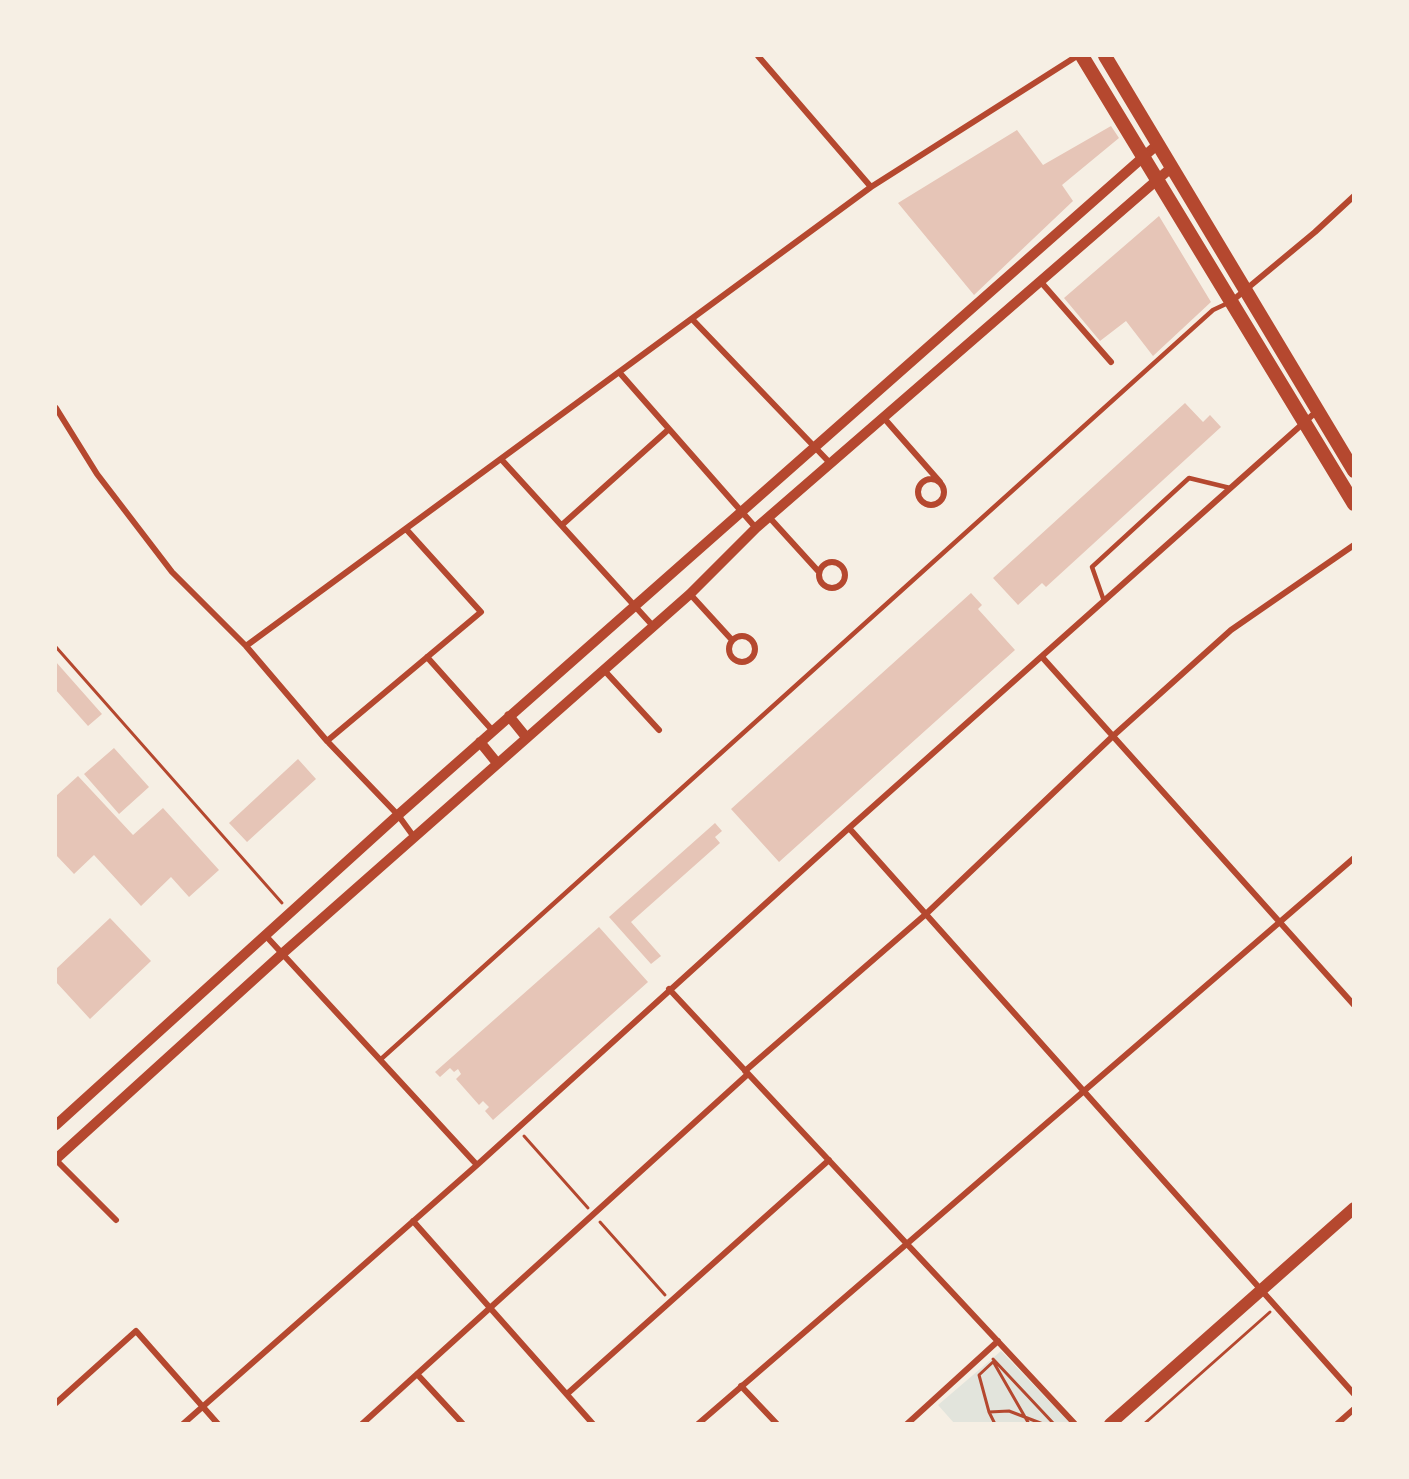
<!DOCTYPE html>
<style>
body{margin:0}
#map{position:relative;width:1409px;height:1479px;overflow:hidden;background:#f6efe4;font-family:"Roboto Serif",serif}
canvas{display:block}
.frame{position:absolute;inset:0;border:57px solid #f6efe4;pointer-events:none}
</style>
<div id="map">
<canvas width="1409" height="1479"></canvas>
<div class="frame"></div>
</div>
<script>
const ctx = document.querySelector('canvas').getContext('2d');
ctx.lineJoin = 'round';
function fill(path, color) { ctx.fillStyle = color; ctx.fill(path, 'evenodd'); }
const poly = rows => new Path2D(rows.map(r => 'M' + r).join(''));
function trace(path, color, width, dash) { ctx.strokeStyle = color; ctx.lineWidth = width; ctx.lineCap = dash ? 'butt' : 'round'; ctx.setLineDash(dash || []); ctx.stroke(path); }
const green = poly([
 [1001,1351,1070,1423,954,1423,938,1405]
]);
const building = poly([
 [1111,126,1119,138,1062,185,1073,201,974,295,898,203,1017,130,1043,165],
 [1159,216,1211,302,1153,356,1126,321,1100,341,1064,298],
 [1185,403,1203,422,1210,415,1221,427,1046,587,1042,583,1018,605,993,578],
 [971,593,982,605,978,609,1015,650,779,862,731,809],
 [56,662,102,714,88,726,56,690],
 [114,748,149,787,119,814,84,774],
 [298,759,316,779,247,842,229,823],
 [78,776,133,835,163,808,219,870,189,897,171,877,141,906,94,855,74,874,56,855,56,796],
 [715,823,722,831,715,837,720,843,631,922,661,956,651,964,609,917],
 [110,918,151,961,90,1019,56,982,56,969],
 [599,927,648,982,493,1120,485,1111,489,1107,483,1101,479,1105,456,1079,461,1074,458,1069,454,1072,450,1068,440,1077,435,1072]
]);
const path = poly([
 [56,647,282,903],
 [524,1136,588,1208],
 [600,1222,665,1295],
 [993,1359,1054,1424],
 [994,1361,979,1375,989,1412,1009,1411,1043,1424],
 [994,1363,1029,1424],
 [989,1412,995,1424],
 [1144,1424,1270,1312]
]);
const service = poly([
 [1104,601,1092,567,1189,478,1230,488],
 [380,1060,1213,310,1228,303]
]);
const minor = poly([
 [758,56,871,187],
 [1040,281,1111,362],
 [1232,301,1315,232,1354,196],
 [692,319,830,463],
 [619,372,756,528],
 [56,408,97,474,172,572,246,646,327,741,398,815,414,837],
 [883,417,940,482],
 [501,459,653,626],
 '918 492a13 13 0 1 1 26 0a13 13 0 1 1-26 0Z',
 [769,517,819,572],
 [563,524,669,429],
 '819 575a13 13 0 1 1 26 0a13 13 0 1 1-26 0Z',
 [690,594,732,640],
 '729 649a13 13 0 1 1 26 0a13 13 0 1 1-26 0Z',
 [246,646,871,187,1077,56],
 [427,657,493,731],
 [1042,657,1354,1005],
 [603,669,659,730],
 [327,741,481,612,406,529],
 [849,828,1354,1394],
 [266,936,477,1165],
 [669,989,1075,1424],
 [745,1071,926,914,1113,736,1231,630,1354,545],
 [56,1160,116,1220],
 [413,1221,593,1424],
 [417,1374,463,1424],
 [741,1386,777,1424],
 [567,1394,829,1160],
 [56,1403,136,1331,218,1424],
 [183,1424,477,1165,849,828,1317,411],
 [362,1424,748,1074],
 [698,1424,1354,858],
 [907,1424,998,1341],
 [1337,1424,1354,1409]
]);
const tertiary = poly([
 [509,716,526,737],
 [480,742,497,763],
 [56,1125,398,815,1158,144],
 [56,1159,283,953,690,594,756,528,1172,167]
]);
const secondary = poly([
 [1110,1424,1354,1208]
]);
const primary = poly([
 [1082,56,1354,504],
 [1105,56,1354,471]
]);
fill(green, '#e2e4dc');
fill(building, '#e6c5b7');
trace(path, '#b5482f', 3);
trace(service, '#b5482f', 4.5);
trace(minor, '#b5482f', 6);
trace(tertiary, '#b5482f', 10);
trace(secondary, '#b5482f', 12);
trace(primary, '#b5482f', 14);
</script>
